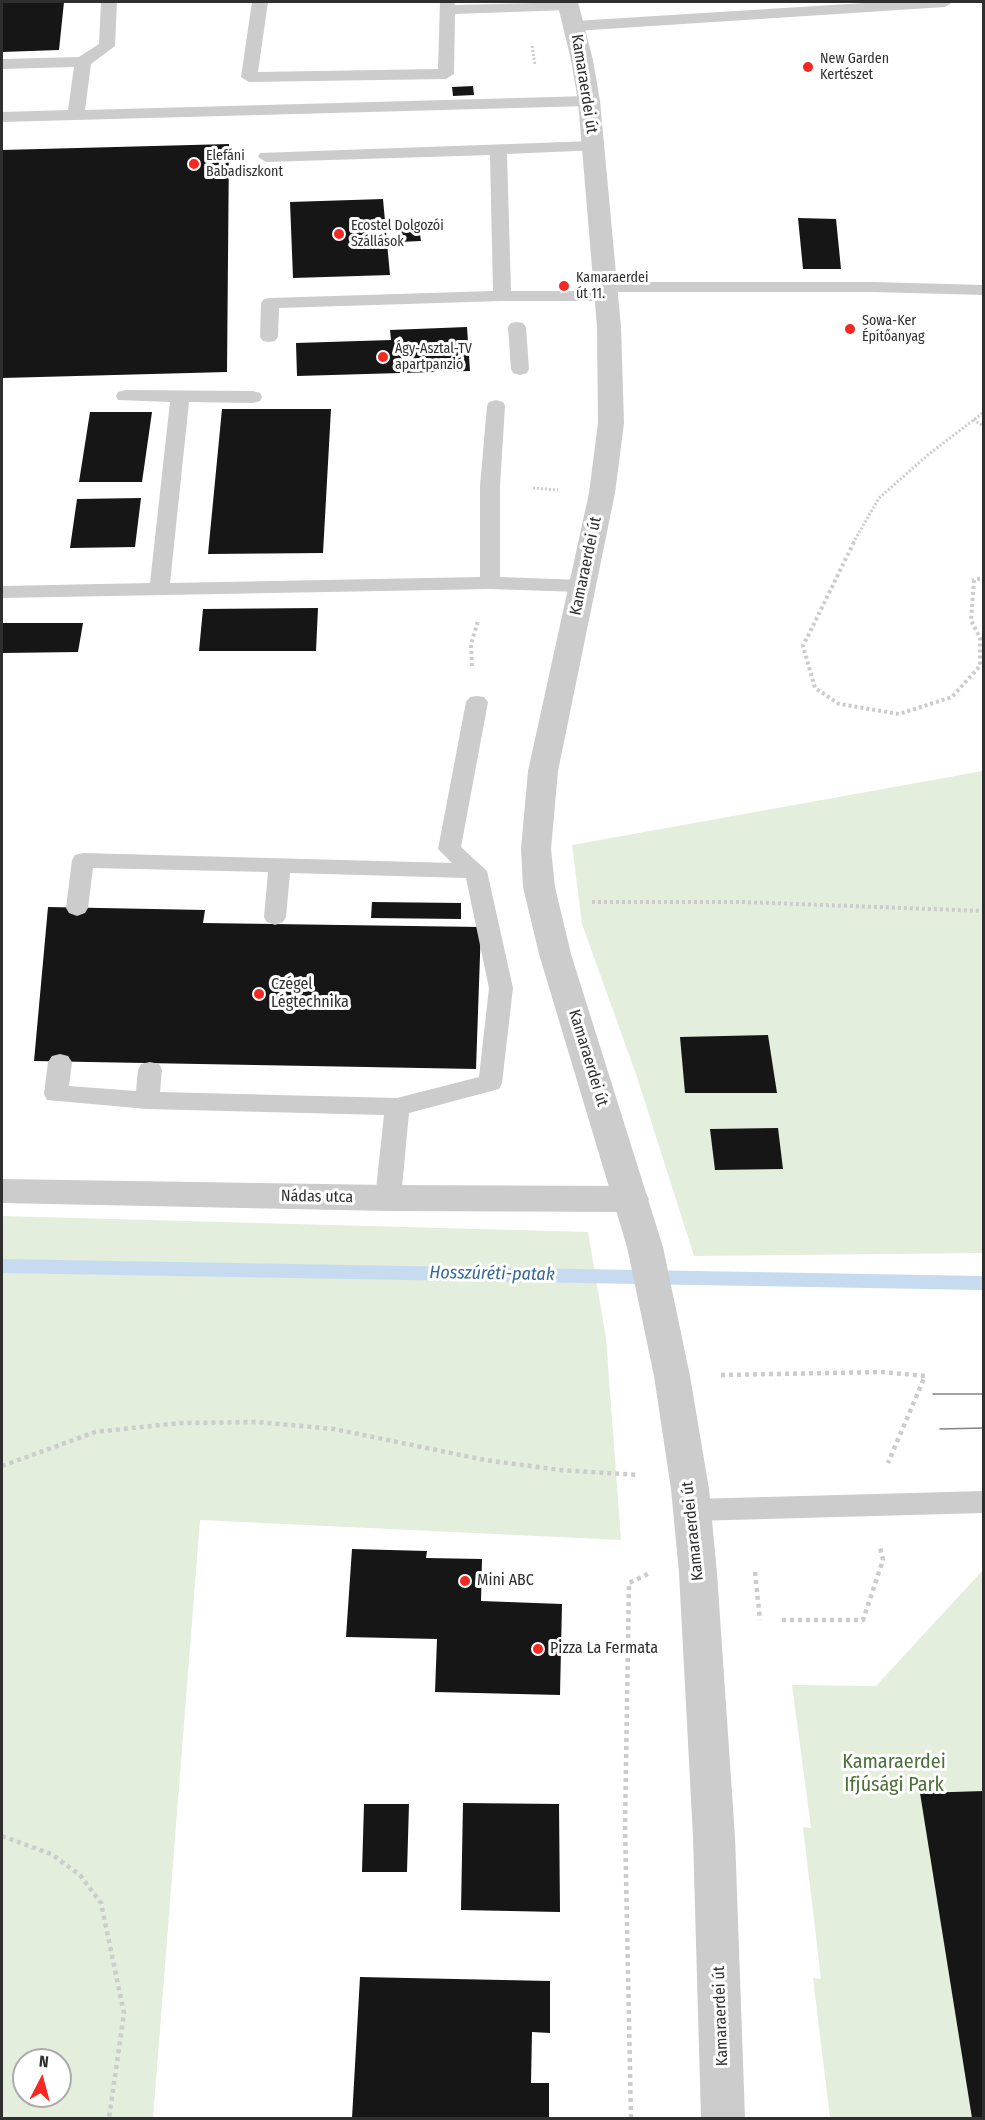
<!DOCTYPE html>
<meta charset="utf-8">
<style>
body{margin:0}
#map{position:relative;width:985px;height:2120px;overflow:hidden;background:#fff;font-family:"Fira Sans Condensed",sans-serif}
canvas{display:block}
.frame{position:absolute;inset:0;border:3px solid #2f2f2f;pointer-events:none}
.north{position:absolute;left:12px;top:2048px;width:60px;height:60px;box-sizing:border-box;background:#fff;border:2px solid #acacac;border-radius:50%;rotate:6deg;font-size:16px;font-weight:700;line-height:24px;text-align:center;color:#2f2f2f}
.north::after{content:'';display:block;margin:auto;width:21px;height:27px;background:#f42923;clip-path:polygon(50% 0,100% 100%,50% 72%,0 100%)}
</style>
<div id="map">
<canvas width="985" height="2120"></canvas>
<div class="frame"></div>
<div class="north">N</div>
</div>
<script>
const ctx = document.querySelector('canvas').getContext('2d');
ctx.lineJoin = 'round';
function fill(path, color) { ctx.fillStyle = color; ctx.fill(path, 'evenodd'); }
const poly = rows => new Path2D(rows.map(r => 'M' + r).join(''));
function trace(path, color, width, dash) { ctx.strokeStyle = color; ctx.lineWidth = width; ctx.lineCap = dash ? 'butt' : 'round'; ctx.setLineDash(dash || []); ctx.stroke(path); }
function label(font, color, halo, rows, align = 'center') {
  ctx.font = font + ' "Fira Sans Condensed",sans-serif'; ctx.lineWidth = 6; ctx.setLineDash([]); ctx.textBaseline = 'middle'; ctx.strokeStyle = halo; ctx.fillStyle = color; for (const [text, x, y, turn = 0] of rows) {
    ctx.save(); ctx.translate(x, y); ctx.rotate((+turn || 0) * Math.PI / 180); ctx.textAlign = isNaN(turn) ? turn : align; if (halo) ctx.strokeText(text, 0, 0); ctx.fillText(text, 0, 0); ctx.restore();
  }
}
const green = poly([
 [983,771,983,1253,694,1256,637,1077,582,924,572,845],
 [2,1216,588,1232,606,1338,621,1540,200,1520,153,2118,2,2118],
 [24,2060,60,2060,60,2096,24,2096],
 [983,1570,983,2118,830,2118,813,1978,821,1979,803,1827,811,1828,792,1685,876,1686]
]);
const stream = poly([
 [2,1259,984,1276,984,1290,2,1273,2,1259]
]);
const building = poly([
 [2,2,64,2,59,50,2,52],
 [473,86,474,95,453,96,452,87],
 [229,144,227,372,2,378,2,150],
 [383,199,390,275,293,278,290,202],
 [798,218,836,219,841,269,803,269],
 [419,228,421,241,399,242,397,229],
 [467,327,470,371,297,376,296,343,391,340,390,330],
 [222,409,331,409,323,553,208,554],
 [90,412,152,412,142,482,79,482],
 [141,498,135,547,70,548,77,499],
 [318,608,316,651,199,651,203,609],
 [2,623,83,623,78,652,2,653],
 [372,902,461,903,461,919,371,918],
 [48,907,205,910,203,923,481,927,476,1069,34,1061],
 [768,1035,777,1093,685,1093,680,1037],
 [778,1128,783,1169,715,1170,710,1129],
 [352,1549,427,1551,426,1558,482,1559,481,1601,562,1604,560,1695,435,1692,437,1639,346,1637],
 [984,1791,984,2118,972,2118,920,1793],
 [463,1803,559,1804,560,1912,461,1910],
 [364,1804,409,1804,407,1872,362,1872],
 [360,1977,550,1981,550,2033,532,2032,531,2083,549,2083,549,2118,352,2118]
]);
const pathFar2 = poly([
 [532,46,535,65],
 [973,420,984,426],
 [533,488,558,490],
 [853,543,879,498,929,454,984,412]
]);
const pathFar1 = poly([
 [854,542,803,646,815,688,839,704,899,714,952,697,980,666,980,638,971,620,974,580,984,578],
 [472,666,471,644,478,621],
 [592,902,744,902,984,911]
]);
const path = poly([
 [721,1375,882,1372,925,1376,888,1463],
 [2,1466,95,1432,180,1423,257,1422,334,1429,485,1460,560,1470,638,1475],
 [755,1572,760,1620],
 [782,1620,863,1620,883,1560,880,1547],
 [2,1836,51,1854,80,1875,101,1903,124,2013,109,2118],
 [631,2118,625,1826,629,1583,648,1574]
]);
const service = poly([
 [101,2,117,2,115,46,91,64,85,110,589,96,597,101,589,106,2,122,2,112,68,110,74,67,2,69,2,59,79,57,99,44,101,2],
 [252,2,268,2,258,72,438,69,440,2,454,2,455,5,573,2,576,5,568,10,455,14,454,74,446,79,249,82,241,77,252,2],
 [880,2,953,2,945,7,575,31,567,26,575,21,880,2],
 [593,141,601,146,599,150,507,154,511,291,600,291,597,287,600,283,606,282,873,282,984,285,984,295,873,292,612,292,615,296,612,300,606,301,502,301,279,308,278,337,275,341,269,342,263,341,260,337,261,303,264,299,270,298,493,291,490,155,266,162,258,157,260,153,593,141],
 [517,322,523,323,526,327,529,369,527,373,520,375,513,373,511,369,508,327,511,323,517,322],
 [125,390,253,391,260,393,262,397,260,401,253,403,189,402,170,583,480,577,480,486,487,406,489,402,496,400,503,402,505,406,500,486,500,577,581,580,588,582,591,586,588,590,581,592,490,589,2,598,2,586,150,583,170,402,118,400,116,396,118,392,125,390],
 [477,696,484,697,488,702,461,847,487,871,513,988,502,1083,499,1089,409,1113,401,1198,397,1204,388,1207,379,1204,375,1198,384,1115,147,1109,47,1100,44,1094,48,1062,52,1056,60,1054,68,1056,72,1062,69,1086,136,1091,138,1070,141,1064,150,1062,159,1064,162,1070,160,1092,397,1098,479,1077,489,988,466,878,290,873,286,917,283,922,275,925,267,922,264,917,268,872,93,868,88,908,85,913,77,916,69,913,66,908,72,860,75,855,83,853,452,863,438,849,466,702,470,697,477,696],
 [984,1491,984,1513,693,1521,683,1518,679,1510,683,1502,693,1499,984,1491]
]);
const minor = poly([
 [2,1179,388,1185,632,1186,644,1190,649,1199,644,1208,632,1212,388,1211,2,1203,2,1179]
]);
const tertiary = poly([
 [557,2,578,2,593,60,600,101,621,327,624,423,615,493,558,771,551,849,555,887,571,954,663,1247,690,1376,709,1489,717,1573,735,1837,745,2118,701,2118,693,1837,679,1573,671,1489,654,1376,627,1247,539,954,523,887,521,849,528,771,589,493,598,423,597,327,578,101,571,60,557,2]
]);
const tram = poly([
 [933,1394,984,1394],
 [940,1429,984,1428]
]);
const markers = [
 [808,67,6,"#f42923"],
 [194,164,6,"#f42923"],
 [339,234,6,"#f42923"],
 [564,286,6,"#f42923"],
 [850,329,6,"#f42923"],
 [383,357,6,"#f42923"],
 [259,994,6,"#f42923"],
 [465,1581,6,"#f42923"],
 [538,1649,6,"#f42923"]
];
const farPoinames = [
 ["New Garden",820,59],
 ["Kertészet",820,75],
 ["Elefáni",206,156],
 ["Babadiszkont",206,172],
 ["Ecostel Dolgozói",351,226],
 ["Szállások",351,242],
 ["Kamaraerdei",576,278],
 ["út 11.",576,294],
 ["Sowa-Ker",862,321],
 ["Építőanyag",862,337],
 ["Ágy-Asztal-TV",395,349],
 ["apartpanzió",395,365]
];
const streetNames = [
 ["Kamaraerdei út",584,84,81],
 ["Kamaraerdei út",586,566,-78],
 ["Kamaraerdei út",588,1058,73],
 ["Nádas utca",317,1197,1],
 ["Kamaraerdei út",693,1531,-96],
 ["Kamaraerdei út",721,2016,-92]
];
const poiNames = [
 ["Czégel",271,985],
 ["Légtechnika",271,1003],
 ["Mini ABC",477,1581],
 ["Pizza La Fermata",550,1649]
];
const waterNames = [
 ["Hosszúréti-patak",492,1274,1]
];
const nearParknames = [
 ["Kamaraerdei",894,1762],
 ["Ifjúsági Park",894,1785]
];
fill(green, '#e4eedc');
fill(stream, '#c6dbef');
fill(building, '#161616');
trace(pathFar2, '#ccc', 3, [2, 2]);
trace(pathFar1, '#ccc', 4, [3, 3]);
trace(path, '#ccc', 4.5, [4, 4]);
fill(service, '#ccc');
fill(minor, '#ccc');
fill(tertiary, '#ccc');
trace(tram, '#848484', 1.5);
for (const [x, y, r, color] of markers) { const dot = new Path2D(); dot.arc(x, y, r, 0, 2 * Math.PI); ctx.fillStyle = color; ctx.fill(dot); trace(dot, '#fff', 2); }
label('14px', '#2f2f2f', '#fff', farPoinames, 'left');
label('16px', '#2f2f2f', '#fff', streetNames);
label('16px', '#2f2f2f', '#fff', poiNames, 'left');
label('italic 18px', '#366999', '#fff', waterNames);
label('20px', '#4d6f38', '#fff', nearParknames);
</script>
